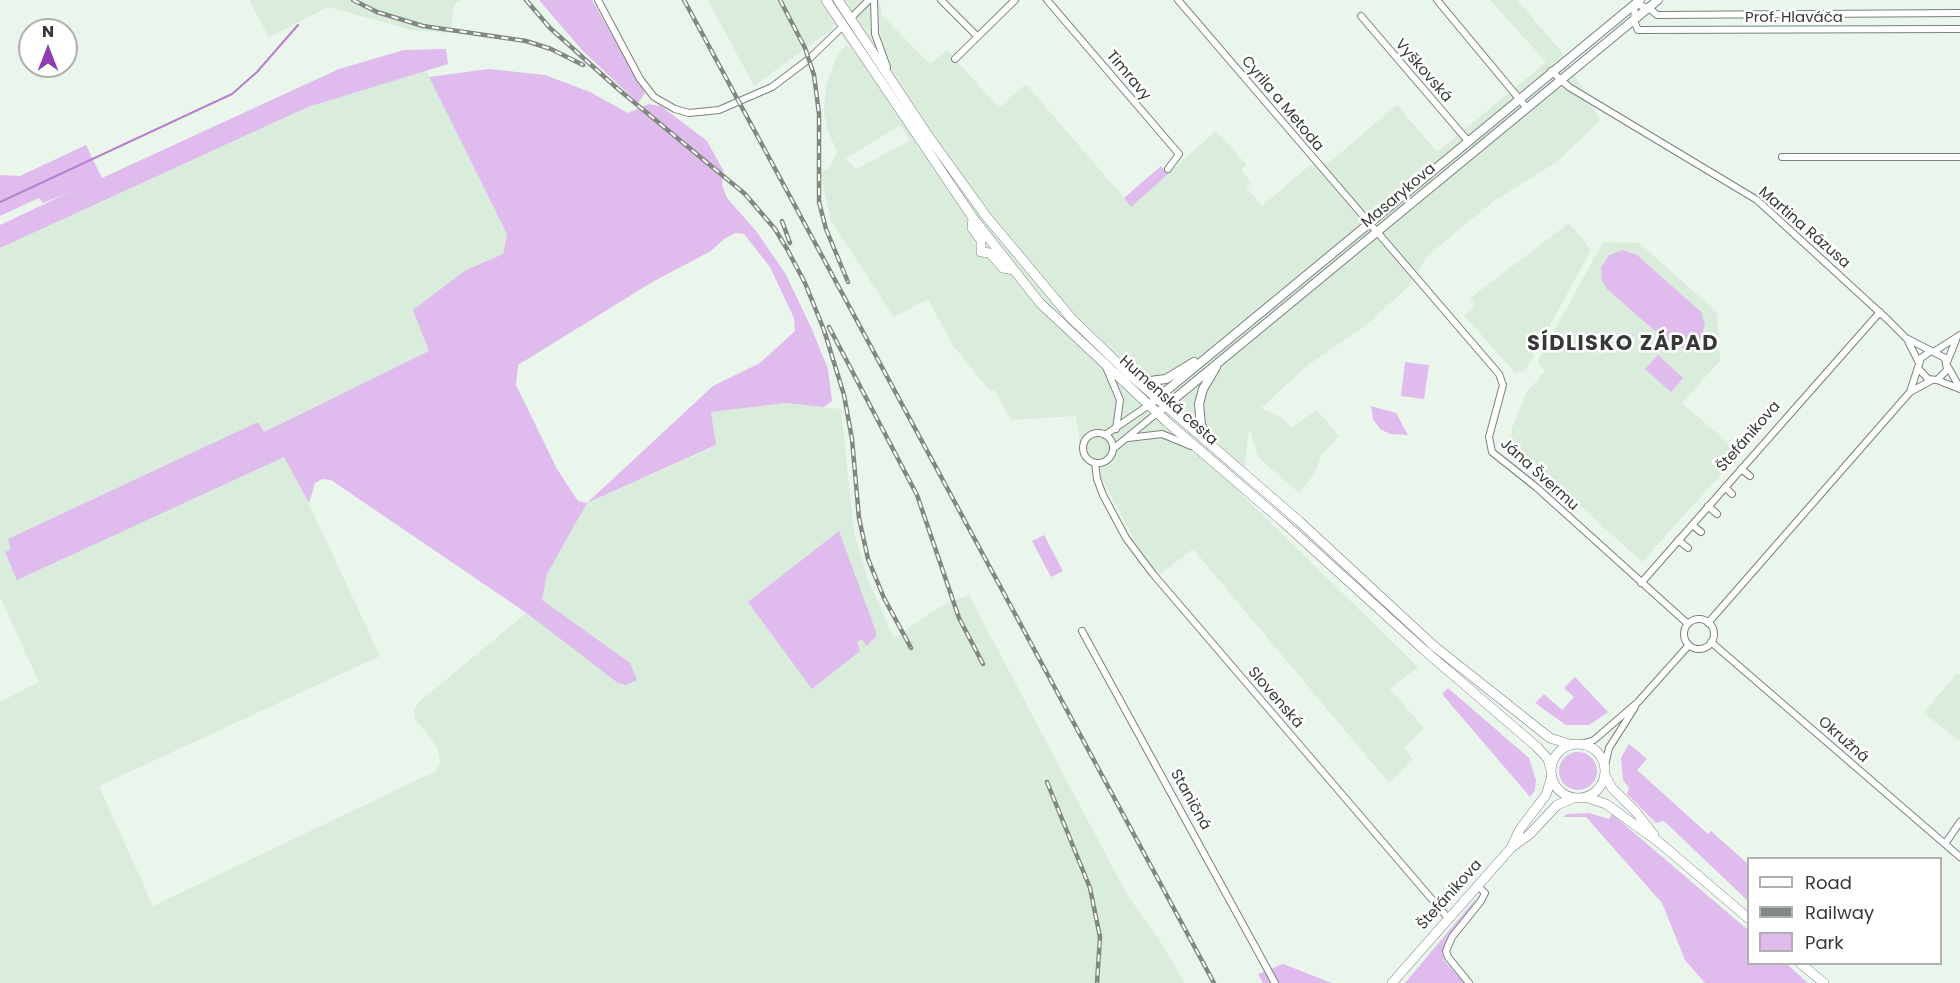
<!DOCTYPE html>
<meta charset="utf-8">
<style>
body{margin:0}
#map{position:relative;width:1960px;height:983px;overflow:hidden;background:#eaf6eb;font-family:Poppins,sans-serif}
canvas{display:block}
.legend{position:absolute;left:1747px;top:857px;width:195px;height:108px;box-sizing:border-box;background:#fff;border:2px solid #afb0af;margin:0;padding:8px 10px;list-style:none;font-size:18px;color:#363a36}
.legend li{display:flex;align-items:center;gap:12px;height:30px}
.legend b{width:30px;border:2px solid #afb0af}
.north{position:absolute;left:18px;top:18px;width:60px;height:60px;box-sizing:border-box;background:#fff;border:2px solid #afb0af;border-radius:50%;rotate:0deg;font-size:16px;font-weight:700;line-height:24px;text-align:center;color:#363a36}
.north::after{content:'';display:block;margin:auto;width:21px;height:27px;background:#8f3ead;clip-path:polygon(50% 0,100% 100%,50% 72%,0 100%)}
</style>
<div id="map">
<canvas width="1960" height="983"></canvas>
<ul class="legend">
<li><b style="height:8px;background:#fff"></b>Road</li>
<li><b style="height:8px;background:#818882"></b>Railway</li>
<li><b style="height:16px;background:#dfbbee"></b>Park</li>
</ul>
<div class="north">N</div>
</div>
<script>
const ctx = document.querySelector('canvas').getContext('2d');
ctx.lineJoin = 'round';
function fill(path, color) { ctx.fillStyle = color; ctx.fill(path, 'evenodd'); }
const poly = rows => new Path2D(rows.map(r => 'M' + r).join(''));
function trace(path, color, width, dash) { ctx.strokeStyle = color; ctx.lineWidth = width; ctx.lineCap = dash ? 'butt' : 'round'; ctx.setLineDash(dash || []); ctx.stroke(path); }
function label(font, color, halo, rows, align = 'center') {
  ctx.font = font + ' Poppins,sans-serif'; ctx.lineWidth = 5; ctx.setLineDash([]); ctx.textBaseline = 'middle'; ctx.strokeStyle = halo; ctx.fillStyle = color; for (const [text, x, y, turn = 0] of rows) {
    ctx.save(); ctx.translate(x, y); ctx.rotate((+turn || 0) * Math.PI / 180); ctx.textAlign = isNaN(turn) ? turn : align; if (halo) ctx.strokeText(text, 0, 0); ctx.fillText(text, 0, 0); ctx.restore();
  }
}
const built = poly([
 [249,0,462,0,454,4,450,33,412,30,328,7,269,37],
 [708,0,878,0,881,6,881,14,930,64,947,50,999,108,1026,84,1131,206,1216,131,1247,165,1241,170,1251,182,1246,187,1262,206,1309,166,1331,161,1397,105,1437,152,1546,62,1490,0,1517,0,1560,50,1600,120,1557,162,1494,201,1428,255,1409,286,1365,326,1308,365,1261,408,1281,417,1292,427,1317,410,1339,436,1322,454,1315,473,1299,493,1259,458,1249,429,1241,494,1418,667,1390,689,1424,728,1404,748,1413,760,1389,783,1193,549,1159,575,1138,547,1105,484,1082,456,1076,416,1011,420,994,390,990,391,953,346,928,299,894,317,831,221,820,173,829,168,837,152,828,131,824,112,826,86,837,55,846,45,851,50,834,24,832,29,754,86],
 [900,125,910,140,857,169,845,159],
 [426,70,507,234,503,254,466,270,429,351,264,432,292,468,380,656,99,786,153,906,436,771,440,761,437,747,415,719,414,709,419,702,542,600,547,574,587,503,716,446,711,412,786,403,841,409,854,532,868,580,894,638,939,607,969,595,1126,893,1160,941,1185,983,0,983,0,702,39,682,0,597,0,248,308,107],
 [1569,223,1591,250,1525,371,1515,373,1464,315,1476,305,1470,298],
 [1603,242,1639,243,1717,312,1720,361,1682,403,1740,453,1642,562,1511,443,1512,428,1526,393,1545,371,1537,362],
 [1956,674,1960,674,1960,741,1924,713]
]);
const green = poly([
 [539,0,592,0,645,93,638,103,582,50],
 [446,49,448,64,308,107,0,248,0,225,72,191,43,203,39,198,0,216,0,175,20,176,86,145,102,178,339,69,404,50],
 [489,69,545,75,590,92,628,113,649,104,661,106,707,141,723,170,722,185,727,198,756,231,785,273,811,327,828,369,832,401,824,407,786,403,711,412,716,445,587,503,547,574,542,600,630,663,637,680,626,685,618,683,528,614,331,480,322,479,315,483,309,503,284,457,17,580,5,552,11,549,8,539,258,422,264,432,429,351,413,310,466,270,503,254,507,234,429,77],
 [735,233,744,234,770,267,794,318,795,331,760,363,713,386,587,503,578,501,557,469,516,385,518,365,654,281,711,251,724,239],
 [1161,166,1168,174,1131,207,1124,198],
 [1623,250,1637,255,1701,312,1705,325,1701,338,1696,343,1682,348,1671,345,1607,289,1602,281,1601,268,1609,255],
 [1658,355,1683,378,1671,392,1645,369],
 [1405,362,1429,365,1424,399,1401,396],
 [1371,406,1396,413,1408,435,1390,434,1380,429,1373,419],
 [839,531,876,632,876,637,866,646,862,639,857,642,860,651,812,689,748,602],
 [1044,535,1063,571,1051,577,1032,541],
 [1575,677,1608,712,1589,725,1566,725,1535,703,1544,694,1562,710,1574,697,1564,688],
 [1448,688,1529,758,1536,780,1535,790,1530,797,1442,694],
 [1629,744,1647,759,1637,770,1708,834,1711,831,1748,864,1748,901,1664,821,1656,823,1627,794,1629,788,1623,780,1621,758],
 '1559 771a19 19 0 1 1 38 0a19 19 0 1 1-38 0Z',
 [1589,813,1609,819,1612,814,1748,930,1748,964,1787,964,1808,983,1705,983,1685,960,1662,903,1586,817,1563,817,1566,814],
 [1479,895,1442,951,1444,960,1464,983,1405,983],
 [1283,964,1332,983,1263,983,1258,974]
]);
const stream = poly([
 [0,202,232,94,257,72,298,25]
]);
const street = poly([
 [598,0,640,79,654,97,675,109,689,113,719,110,772,87,809,59,843,26],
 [874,0,875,34,887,67],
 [941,0,977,36],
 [1047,0,1179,154,1168,169],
 [1178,0,1499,374,1503,385,1489,437,1492,452,1536,487,1688,624],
 [1437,0,1526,107],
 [1960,13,1657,15,1649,8,1635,4,1634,21,1638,30,1960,29],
 [1361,16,1468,141],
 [850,19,869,0],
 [955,59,1015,0],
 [1551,71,1569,87,1757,200,1888,320,1907,339,1919,363],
 [1782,157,1960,157],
 [1908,339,1945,358,1947,370,1937,380],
 [1935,351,1960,335],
 [1947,362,1956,340],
 [1106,367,1120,400,1116,429],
 [1948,367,1960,388],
 [1918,368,1928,379,1937,380,1960,389],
 [1910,392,1921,358,1931,351],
 '1083 448a15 15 0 1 1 30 0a15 15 0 1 1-30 0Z',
 [1105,435,1149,405],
 [1128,438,1162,434,1191,446],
 [1113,449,1157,413],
 [1095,463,1097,479,1103,495,1126,538,1153,574,1448,918],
 [1741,469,1750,476],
 [1725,487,1732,494],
 [1708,506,1717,514],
 [1692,525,1701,532],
 [1678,540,1688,548],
 [1641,583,1880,312],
 '1684 634a15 15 0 1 1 30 0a15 15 0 1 1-30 0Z',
 [1708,623,1910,392,1932,380],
 [1082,631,1275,983],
 [1711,642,1960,857],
 [1582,744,1594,740,1638,702,1689,645],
 [1605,765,1609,748,1635,707],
 [1945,844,1960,822],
 [1469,983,1448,957,1446,951,1452,937,1481,901,1485,893,1478,886]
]);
const secondary = poly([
 [1131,375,1150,381,1166,379,1194,362],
 [1149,405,1640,0],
 [1161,410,1658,0],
 [1210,444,1201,425,1199,404,1203,389,1216,367]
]);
const primary = poly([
 [826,0,973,218,1040,303,1167,422,1282,521,1423,649,1537,747,1548,759,1551,770],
 [838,0,929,137,986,216,1072,319,1129,374,1299,521,1434,646,1550,738,1572,745],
 [973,218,972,228,981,240,981,252,990,253,1003,268,1014,270],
 '1551 771a27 27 0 1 1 54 0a27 27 0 1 1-54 0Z',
 [1605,775,1612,788,1636,812,1654,835],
 [1585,797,1606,804,1660,843,1748,918],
 [1512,846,1520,829,1546,795,1552,776],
 [1801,964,1824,983],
 [1392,983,1511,848,1530,834,1557,805,1574,798]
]);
const rail = poly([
 [353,0,377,12,423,26,526,41,551,49,583,65],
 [526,0,550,28,618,89,745,194,775,229,787,249,805,283,824,330,844,395,852,439,859,518,868,559,884,598,911,648],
 [684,0,1214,983],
 [780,0,805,48,814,75,819,114,819,202,826,229,848,282],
 [782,221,790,243],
 [829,327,917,495,959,618,983,664],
 [1047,782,1090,888,1100,937,1097,983]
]);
const streetNames = [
 ["Prof. Hlaváča",1794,18],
 ["Vyškovská",1423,71,49],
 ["Timravy",1128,76,50],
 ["Cyrila a Metoda",1282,104,50],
 ["Masarykova",1399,196,-40],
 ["Martina Rázusa",1804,228,41],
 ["Humenská cesta",1168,401,42],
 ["Štefánikova",1749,437,-49],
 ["Jána Švermu",1539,475,42],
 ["Slovenská",1275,698,49],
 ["Okružná",1843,740,41],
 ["Staničná",1190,800,61],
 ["Štefánikova",1450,895,-48]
];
const districtNames = [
 ["SÍDLISKO ZÁPAD",1623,345]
];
fill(built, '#daecdc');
fill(green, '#dfbbee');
trace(stream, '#b77fcd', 2);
trace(street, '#79837a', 8);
trace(secondary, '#79837a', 10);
trace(primary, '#79837a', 10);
trace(street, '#fff', 6);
trace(secondary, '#fff', 8);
trace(primary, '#fff', 9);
trace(rail, '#818882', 4.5);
trace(rail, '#fff', 2, [7]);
label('15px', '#363a36', '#fff', streetNames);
ctx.letterSpacing = '1.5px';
label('bold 21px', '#363a36', '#fff', districtNames);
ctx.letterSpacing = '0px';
</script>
